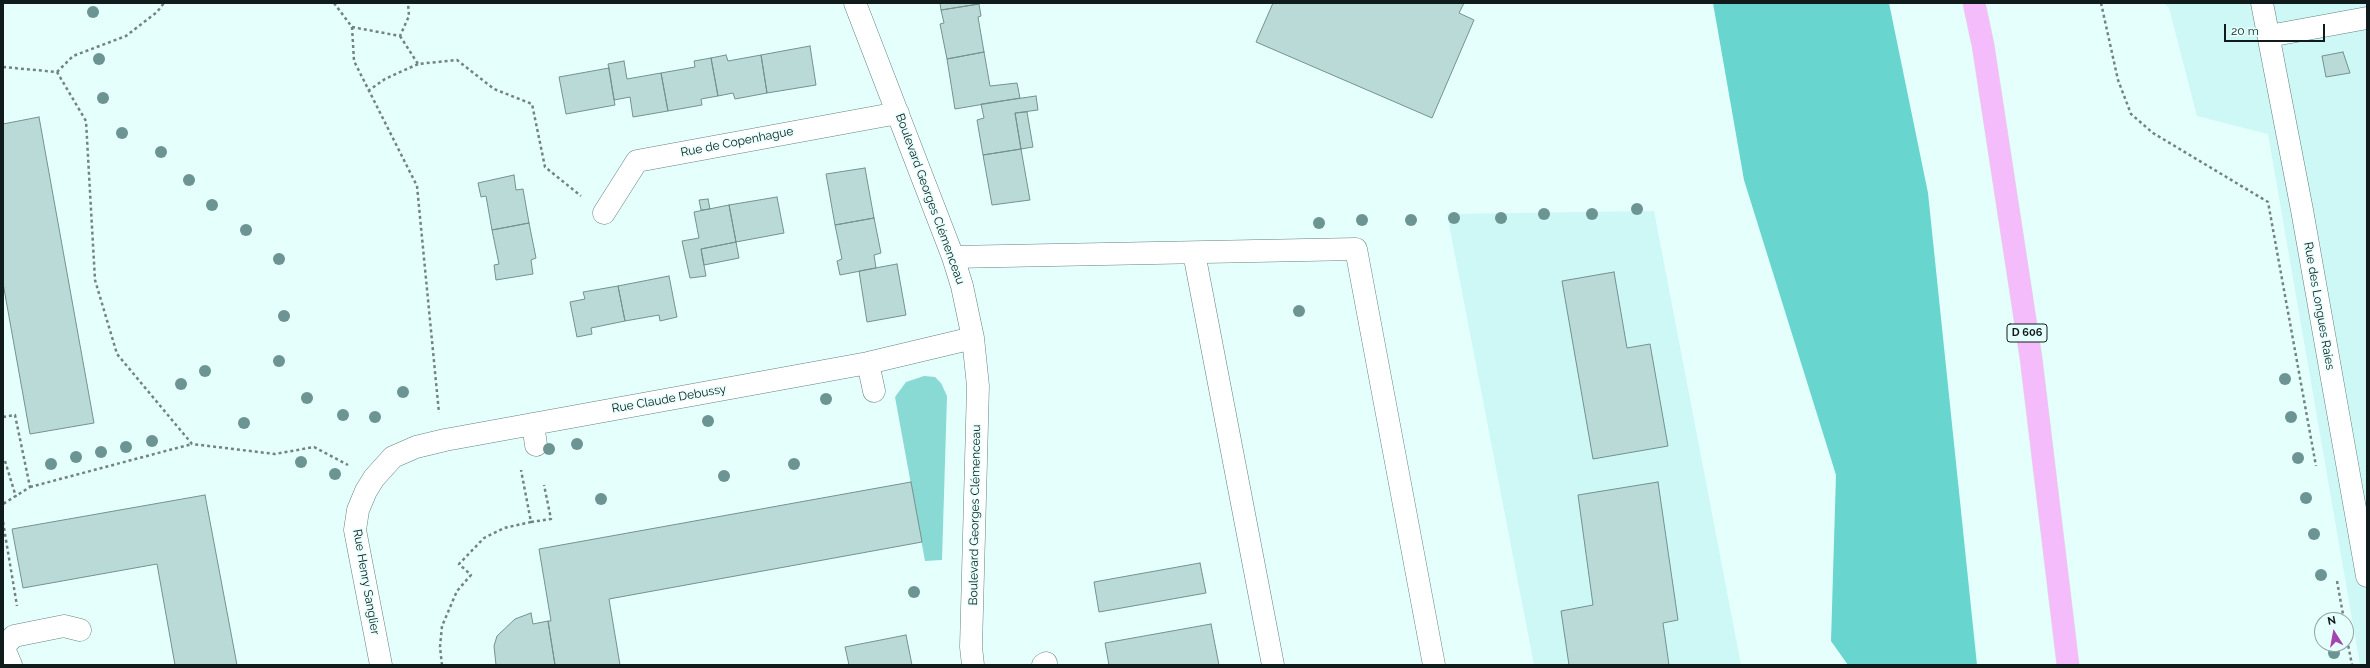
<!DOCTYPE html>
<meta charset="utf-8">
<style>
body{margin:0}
#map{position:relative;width:2370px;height:668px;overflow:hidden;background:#e5fffd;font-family:Raleway,sans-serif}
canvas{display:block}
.frame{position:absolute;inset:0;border:4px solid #101c1b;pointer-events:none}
.north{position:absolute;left:2314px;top:612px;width:40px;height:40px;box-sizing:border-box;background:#e5fffd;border:1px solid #90a4a3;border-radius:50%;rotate:349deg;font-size:11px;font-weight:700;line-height:16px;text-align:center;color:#101c1b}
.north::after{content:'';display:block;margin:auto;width:14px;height:18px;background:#a345ae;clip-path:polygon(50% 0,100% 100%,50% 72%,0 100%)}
.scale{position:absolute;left:2224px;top:24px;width:101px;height:18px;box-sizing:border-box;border:2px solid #101c1b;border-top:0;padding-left:5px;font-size:12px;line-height:14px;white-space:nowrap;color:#101c1b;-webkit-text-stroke:3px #e5fffd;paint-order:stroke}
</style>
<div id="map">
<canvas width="2370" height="668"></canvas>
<div class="frame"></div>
<div class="north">N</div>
<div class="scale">20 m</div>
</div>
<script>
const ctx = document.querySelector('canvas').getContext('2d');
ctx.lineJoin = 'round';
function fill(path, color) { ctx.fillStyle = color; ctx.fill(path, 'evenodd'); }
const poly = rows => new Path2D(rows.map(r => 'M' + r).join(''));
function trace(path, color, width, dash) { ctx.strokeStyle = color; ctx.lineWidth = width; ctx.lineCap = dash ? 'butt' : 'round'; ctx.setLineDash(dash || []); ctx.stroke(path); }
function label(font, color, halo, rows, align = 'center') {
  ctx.font = font + ' Raleway,sans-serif'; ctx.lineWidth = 3; ctx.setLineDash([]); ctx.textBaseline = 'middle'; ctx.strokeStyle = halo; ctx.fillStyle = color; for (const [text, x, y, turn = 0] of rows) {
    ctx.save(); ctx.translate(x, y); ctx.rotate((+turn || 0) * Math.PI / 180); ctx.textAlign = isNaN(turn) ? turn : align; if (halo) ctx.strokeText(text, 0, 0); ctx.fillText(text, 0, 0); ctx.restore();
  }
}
const built = poly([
 [2164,3,2367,3,2367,665,2360,665,2268,134,2197,116,2169,8],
 [1654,211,1741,665,1534,665,1447,214]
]);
const green = poly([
 [924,376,935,377,941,383,947,396,942,560,925,561,895,397,906,382]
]);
const forest = poly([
 [1713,3,1889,3,1928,193,1977,665,1848,665,1831,641,1836,475,1744,180]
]);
const building = poly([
 [940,3,979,3,979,4,941,10,940,3],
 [1273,3,1464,3,1459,13,1474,20,1432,118,1256,42,1273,3],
 [979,4,981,16,978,17,984,52,947,59,940,24,944,23,941,10,979,4],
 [810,46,816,85,767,93,761,55,810,46],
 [984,52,990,86,1017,83,1020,98,955,109,947,59,984,52],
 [2343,52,2350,73,2326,77,2322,56,2343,52],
 [726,55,728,61,761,55,767,93,735,99,733,93,718,96,711,58,726,55],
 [711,58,718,96,701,99,702,105,668,111,661,73,695,67,694,61,711,58],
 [624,61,627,79,661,73,668,111,633,117,630,97,614,100,608,64,624,61],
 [609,68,615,105,566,114,559,77,609,68],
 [1036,96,1038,110,1015,113,1021,149,983,155,977,120,984,118,981,104,1036,96],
 [1027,112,1033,147,1021,149,1015,113,1027,112],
 [39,117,94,423,30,434,3,283,3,124,39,117],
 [1021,149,1030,200,992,205,983,155,1021,149],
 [865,168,874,218,835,225,826,174,865,168],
 [514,175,516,190,523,189,529,223,492,230,486,196,481,197,478,183,514,175],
 [777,197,784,233,736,242,729,205,777,197],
 [708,199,710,209,701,210,699,200,708,199],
 [729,205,736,242,701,249,706,276,690,278,682,241,699,238,694,212,729,205],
 [874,218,881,253,874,255,876,268,840,275,837,261,842,259,835,225,874,218],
 [529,223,536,258,531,260,533,274,496,280,494,265,499,264,492,230,529,223],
 [736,242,739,258,704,265,701,249,736,242],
 [897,264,906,315,867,322,859,271,897,264],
 [1614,272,1627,348,1650,344,1668,446,1593,459,1562,281,1614,272],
 [669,276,677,317,660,321,659,315,625,321,618,286,669,276],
 [618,286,625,321,591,328,592,334,577,337,570,302,585,299,583,292,618,286],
 [911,482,922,542,609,599,620,665,555,665,548,621,551,621,539,549,911,482],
 [1658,482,1678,620,1663,623,1669,665,1569,665,1561,611,1593,605,1578,495,1658,482],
 [205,495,237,665,175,665,157,564,23,588,12,529,205,495],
 [1200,563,1206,593,1099,612,1094,582,1200,563],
 [531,613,533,624,548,621,555,665,496,665,494,646,497,636,515,619,531,613],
 [1211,624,1219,665,1109,665,1105,643,1211,624],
 [906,635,912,665,849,665,845,647,906,635]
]);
const path = poly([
 [334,3,352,27,354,61,417,186,439,413],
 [2101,3,2118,80,2131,114,2153,133,2268,202,2316,466],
 [352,27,400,36,409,16,408,3],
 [400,36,418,64,457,60,494,89,532,104,545,167,581,196],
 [3,67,57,72,86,121,95,280,117,354,192,444,275,454,314,447,348,465],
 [57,72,73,56,126,36,157,12,164,3],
 [368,91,385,79,418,64],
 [3,417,15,415,30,487,3,504],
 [5,461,16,497],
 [30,487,192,444],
 [3,522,17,606],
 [531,522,551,519,544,485],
 [2337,581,2344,620],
 [2346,634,2352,665],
 [442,665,440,647,442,626,457,591,471,575,459,564,484,538,504,528,531,522,521,470]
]);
const minor = poly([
 [855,3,953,257,962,286,973,338,978,386,971,647,973,665],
 [2262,3,2302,210,2367,576],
 [2269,36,2367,18],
 [604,213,637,161,898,113],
 [1194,253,1273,665],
 [953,257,1356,249,1434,665],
 [868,363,874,391],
 [533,424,536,445],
 [3,646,11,665],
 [4,646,14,636,64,626,80,630],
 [381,665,355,530,358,510,366,491,374,478,393,457,416,447,445,440,868,363,973,338],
 [1043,665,1046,663]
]);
const major = poly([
 [1974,3,1983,45,2031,358,2068,665]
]);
const trees = [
 [93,12],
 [99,59],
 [103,98],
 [122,133],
 [161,152],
 [189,180],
 [212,205],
 [1637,209],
 [1544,214],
 [1592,214],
 [1454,218],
 [1501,218],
 [1362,220],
 [1411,220],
 [1319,223],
 [246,230],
 [279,259],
 [1299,311],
 [284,316],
 [279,361],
 [205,371],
 [2285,379],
 [181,384],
 [403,392],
 [307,398],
 [826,399],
 [343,415],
 [375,417],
 [2291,417],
 [708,421],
 [244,423],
 [152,441],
 [577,444],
 [126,447],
 [549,449],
 [101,452],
 [76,457],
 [2298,458],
 [301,462],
 [51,464],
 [794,464],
 [335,474],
 [724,476],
 [2306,498],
 [601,499],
 [2314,534],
 [2321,575],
 [914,592],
 [2334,653]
];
const shields = [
 [2027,333,40]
];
const shieldNames = [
 ["D 606",2027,333]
];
const streetNames = [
 ["Rue de Copenhague",737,142,-11],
 ["Boulevard Georges Clémenceau",930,199,70],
 ["Rue des Longues Raies",2319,306,80],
 ["Rue Claude Debussy",669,399,-10],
 ["Boulevard Georges Clémenceau",975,515,-89],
 ["Rue Henry Sanglier",366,582,80]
];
fill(built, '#cdf8f5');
fill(green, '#89d9d4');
fill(forest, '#68d5cf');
fill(building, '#badad7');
trace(building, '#749290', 1);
trace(minor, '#658381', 23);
trace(major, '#dedfdf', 23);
trace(path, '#718382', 2.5, [3, 3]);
trace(minor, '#fff', 22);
trace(major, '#f5bcfb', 22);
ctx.fillStyle = '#6b9492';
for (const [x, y] of trees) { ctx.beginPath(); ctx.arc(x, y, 6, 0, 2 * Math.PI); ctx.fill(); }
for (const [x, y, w] of shields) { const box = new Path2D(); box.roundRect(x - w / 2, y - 9, w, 18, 3); ctx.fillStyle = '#e5fffd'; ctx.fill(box); trace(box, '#101c1b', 1); }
label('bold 11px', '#101c1b', null, shieldNames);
label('12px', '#101c1b', '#e5fffd', streetNames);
</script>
